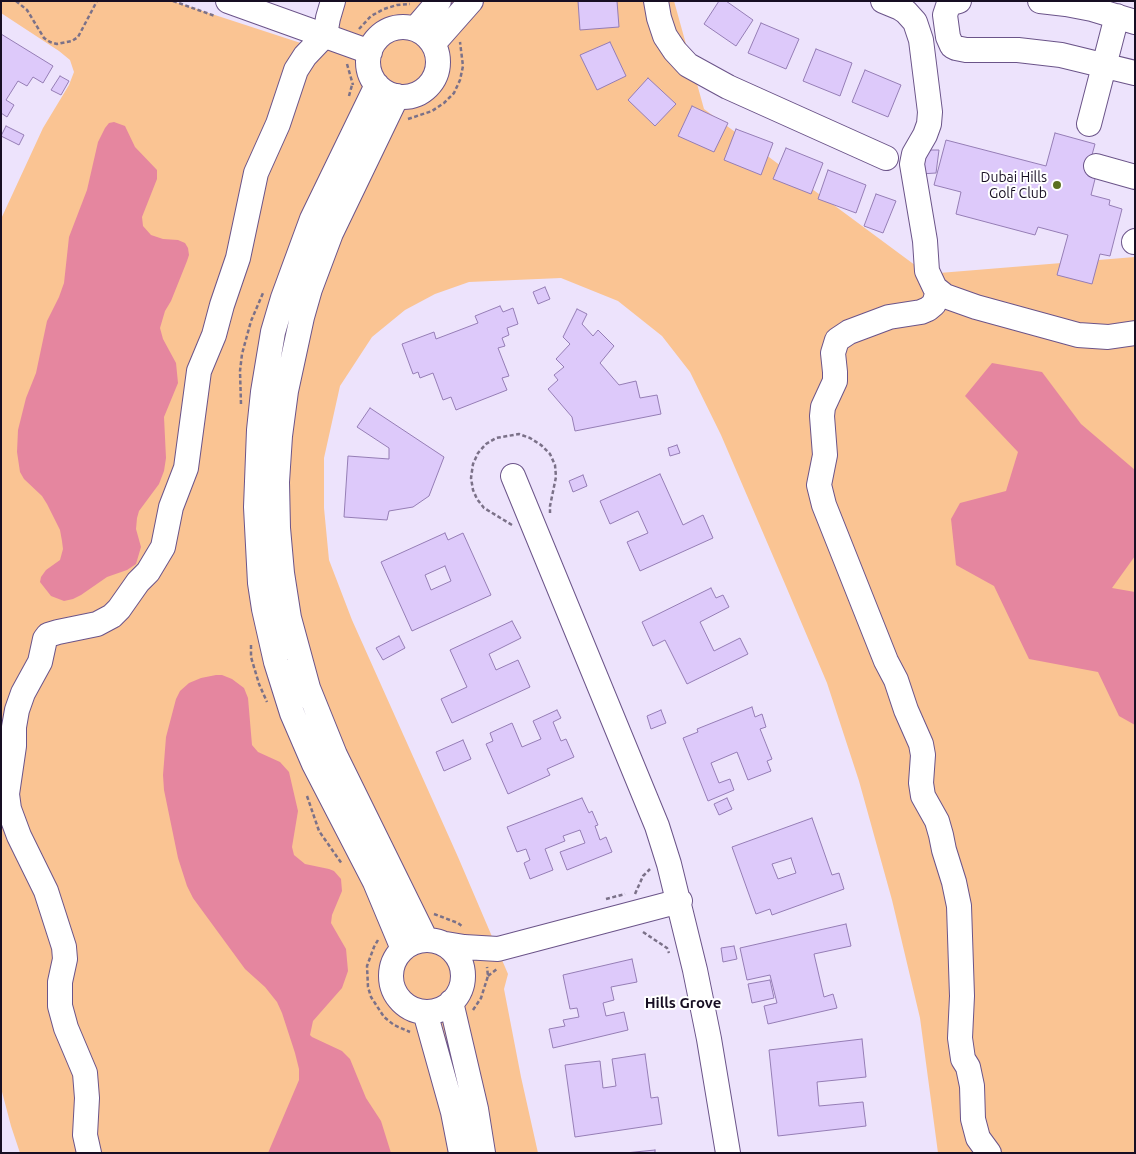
<!DOCTYPE html>
<style>
body{margin:0}
#map{position:relative;width:1136px;height:1154px;overflow:hidden;background:#ede3fc;font-family:Ubuntu,sans-serif}
canvas{display:block}
.frame{position:absolute;inset:0;border:2px solid #170e23;pointer-events:none}
</style>
<div id="map">
<canvas width="1136" height="1154"></canvas>
<div class="frame"></div>
</div>
<script>
const ctx = document.querySelector('canvas').getContext('2d');
ctx.lineJoin = 'round';
function fill(path, color) { ctx.fillStyle = color; ctx.fill(path, 'evenodd'); }
const poly = rows => new Path2D(rows.map(r => 'M' + r).join(''));
function trace(path, color, width, dash) { ctx.strokeStyle = color; ctx.lineWidth = width; ctx.lineCap = dash ? 'butt' : 'round'; ctx.setLineDash(dash || []); ctx.stroke(path); }
function label(font, color, halo, rows, align = 'center') {
  ctx.font = font + ' Ubuntu,sans-serif'; ctx.lineWidth = 4; ctx.setLineDash([]); ctx.textBaseline = 'middle'; ctx.strokeStyle = halo; ctx.fillStyle = color; for (const [text, x, y, turn = 0] of rows) {
    ctx.save(); ctx.translate(x, y); ctx.rotate((+turn || 0) * Math.PI / 180); ctx.textAlign = isNaN(turn) ? turn : align; if (halo) ctx.strokeText(text, 0, 0); ctx.fillText(text, 0, 0); ctx.restore();
  }
}
const green = poly([
 [1,1,172,1,316,48,333,1,674,1,704,109,927,274,1135,257,1135,1153,938,1153,920,1018,892,900,859,781,827,683,785,584,721,435,690,372,662,336,618,301,561,278,469,282,435,294,405,310,372,337,340,386,324,458,324,508,329,560,352,620,458,857,508,974,504,989,521,1077,538,1153,20,1153,11,1126,1,1088,1,219,43,128,69,85,74,72,70,60,59,51,1,13]
]);
const water = poly([
 [114,122,125,126,135,147,157,170,157,179,142,217,143,226,151,235,163,239,178,240,185,243,188,248,189,255,187,261,171,301,165,311,160,328,163,339,176,363,178,383,164,417,166,458,164,471,159,484,139,511,137,518,136,529,141,547,136,564,127,570,107,577,81,595,73,599,64,601,51,596,40,582,41,577,46,570,60,560,63,549,62,541,60,530,47,504,42,496,24,479,20,472,17,452,18,430,26,398,36,373,47,321,59,297,64,283,69,237,87,190,98,142,105,128,109,123],
 [992,363,1042,372,1081,424,1135,470,1135,556,1112,588,1135,592,1135,725,1119,716,1098,672,1029,659,994,586,956,565,951,519,960,503,1006,491,1018,452,965,396],
 [216,675,222,675,232,679,244,688,248,698,252,745,258,752,280,762,289,772,298,811,292,847,294,855,305,864,329,869,334,871,341,879,342,891,332,915,331,923,346,949,348,971,342,988,313,1021,310,1035,312,1037,342,1051,350,1059,366,1098,381,1121,391,1153,268,1153,299,1080,299,1069,295,1053,282,1013,277,1002,265,987,245,969,193,898,187,886,178,858,164,790,163,775,166,737,176,699,180,691,189,683,201,678]
]);
const building = poly([
 [578,1,617,1,619,27,580,30,578,1],
 [719,1,726,1,753,20,736,46,704,24,719,1],
 [761,23,799,39,786,69,748,53,761,23],
 [1,34,53,66,43,83,33,77,27,86,18,81,6,100,14,105,7,117,1,113,1,34],
 [610,42,626,76,597,90,580,55,610,42],
 [816,49,852,63,840,96,803,81,816,49],
 [865,70,901,85,888,117,852,102,865,70],
 [60,76,69,81,61,95,51,90,60,76],
 [648,78,676,104,655,126,628,100,648,78],
 [692,106,728,123,714,152,678,136,692,106],
 [6,126,24,135,19,145,1,136,6,126],
 [736,129,773,143,761,175,724,160,736,129],
 [1055,133,1095,144,1087,173,1096,175,1091,195,1110,200,1109,205,1122,209,1110,256,1100,254,1092,284,1057,275,1068,235,1038,227,1035,235,956,214,961,192,934,185,946,140,1046,166,1055,133],
 [786,148,823,163,811,194,773,179,786,148],
 [918,150,939,150,936,173,920,174,918,150],
 [828,170,866,185,856,213,818,199,828,170],
 [876,194,896,201,883,233,864,226,876,194],
 [545,287,550,299,538,304,533,292,545,287],
 [500,306,503,312,513,308,518,324,507,328,509,335,502,338,505,346,498,348,509,376,502,378,507,390,456,410,451,397,443,400,433,373,420,378,418,372,413,374,402,344,434,332,436,339,478,323,475,316,500,306],
 [577,309,587,314,582,324,593,336,598,330,614,346,600,363,619,385,636,381,640,398,657,395,661,414,575,431,572,417,548,389,558,380,554,375,564,367,556,359,570,344,563,337,577,309],
 [370,408,444,457,429,496,413,507,389,511,387,520,344,517,348,456,389,459,389,448,357,427,370,408],
 [677,445,680,453,670,456,668,448,677,445],
 [660,474,683,525,703,515,713,538,640,571,627,542,648,533,638,511,610,524,600,501,660,474],
 [583,475,587,486,573,492,569,481,583,475],
 [445,533,448,540,463,533,491,595,412,631,381,562,445,533],
 [445,566,451,581,431,590,425,575,445,566],
 [711,588,716,598,723,595,729,607,700,622,714,651,740,638,748,654,687,684,665,640,653,646,642,622,711,588],
 [512,621,521,638,489,654,496,670,518,660,530,687,452,723,441,699,467,687,450,650,512,621],
 [399,636,405,648,383,660,376,648,399,636],
 [752,707,755,717,762,714,766,727,760,729,772,759,767,761,771,771,748,780,737,752,711,763,719,783,730,779,734,790,708,801,683,738,698,732,697,729,752,707],
 [557,710,561,718,553,722,561,741,566,739,574,757,547,769,550,775,508,794,486,744,493,741,490,733,512,723,522,747,541,739,533,721,557,710],
 [661,710,666,723,651,729,647,716,661,710],
 [463,740,471,759,444,771,436,752,463,740],
 [582,798,589,813,592,811,598,825,595,826,600,840,606,837,612,852,567,870,560,852,585,843,580,830,563,836,565,841,545,849,553,870,530,879,524,863,530,860,526,849,517,852,507,827,582,798],
 [727,798,732,809,719,815,714,804,727,798],
 [812,818,832,875,839,873,844,889,772,915,770,909,756,914,732,847,812,818],
 [791,858,796,873,778,879,772,864,791,858],
 [846,924,851,946,814,954,824,997,833,994,837,1008,768,1024,764,1006,777,1003,770,975,747,980,740,948,846,924],
 [734,946,737,959,723,962,721,948,734,946],
 [632,959,637,982,611,987,614,1000,603,1003,606,1016,624,1012,628,1030,553,1048,549,1029,565,1026,563,1020,579,1017,577,1008,570,1009,563,975,632,959],
 [770,980,774,998,752,1003,748,984,770,980],
 [862,1039,866,1077,817,1082,819,1106,863,1102,866,1126,778,1136,769,1050,862,1039],
 [645,1054,651,1098,658,1097,662,1124,575,1137,565,1065,600,1061,603,1088,616,1086,612,1059,645,1054],
 [655,1150,655,1153,625,1153,655,1150]
]);
const path = poly([
 [16,1,27,10,44,38,50,42,57,44,72,41,78,37,97,1],
 [173,1,215,16],
 [359,29,371,16,384,9,397,5,410,4],
 [347,64,353,85],
 [349,96,352,85],
 [408,119,432,111,444,103,454,93,460,80,463,66,460,42],
 [241,404,240,371,242,354,251,321,263,293],
 [512,525,484,508,477,499,473,490,471,478,473,464,478,453,486,444,496,438,519,434,530,438,541,445,550,454,555,465,556,477,550,506,550,513],
 [251,645,251,657,259,684,267,702],
 [307,796,319,831,342,864],
 [635,894,643,876,650,869],
 [606,899,625,894],
 [434,914,458,923,463,927],
 [643,932,667,948,669,953],
 [378,940,374,947,367,966,368,987,371,997,384,1017,394,1025,410,1032],
 [488,976,497,969],
 [473,1010,481,998,488,976,487,967]
]);
const minor = poly([
 [228,1,370,52],
 [656,1,659,18,665,36,675,51,688,65,728,87,886,158],
 [883,1,900,8,906,12,915,22,921,40,930,112,929,124,925,135,914,154,912,164,925,241,927,271,935,288,945,296,976,307,1078,335,1108,337,1135,333],
 [959,1,952,3,948,6,945,15,948,37,952,46,956,48,966,50,1018,50,1061,55,1135,73],
 [1040,1,1066,4,1092,9,1135,22],
 '368 62a35 35 0 1 1 70 0a35 35 0 1 1-70 0Z',
 [415,29,439,1],
 [433,44,471,1],
 [377,85,312,219,283,298,273,332,263,392,259,430,256,507,260,583,264,609,276,662,292,713,314,764,375,882,403,949],
 [397,96,331,233,310,289,302,317,286,391,280,436,277,482,278,528,282,573,289,618,308,688,335,755,426,940],
 [1089,124,1117,16],
 [1096,166,1135,177],
 [1134,242,1135,241],
 [938,291,934,304,928,309,921,312,889,317,849,332,837,340,833,353,835,372,835,381,823,407,822,416,825,455,819,485,824,505,886,661,896,680,906,710,921,744,923,755,921,783,923,796,937,821,941,835,944,850,954,882,959,906,962,996,960,1038,963,1059,968,1067,972,1086,973,1119,978,1138,989,1153],
 [513,476,657,826,669,864,695,970,709,1039,728,1153],
 '391 976a36 36 0 1 1 72 0a36 36 0 1 1-72 0Z',
 [446,944,464,947,498,949,680,901],
 [451,1002,476,1109,483,1153],
 [425,1012,453,1112,461,1153],
 [89,1153,85,1135,87,1098,85,1073,66,1028,60,1006,60,982,65,959,64,947,46,891,19,836,9,809,7,794,14,746,14,727,17,710,23,693,40,662,45,639,48,635,58,632,97,624,112,616,119,609,138,582,148,572,163,547,171,507,186,468,199,371,214,335,222,305,238,258,256,173,278,124,296,70,305,56,325,35,328,18,333,1]
]);
const markers = [
 [1057,185,5,"#5b7021"]
];
const poiNames = [
 ["Dubai Hills",1047,177],
 ["Golf Club",1047,193]
];
const neighbourhoodNames = [
 ["Hills Grove",683,1003]
];
fill(green, '#fac493');
fill(water, '#e5869f');
fill(building, '#ddc9fa');
trace(building, '#957db5', 1);
trace(minor, '#6b5489', 26);
trace(path, '#7b7188', 2.5, [4, 2.5]);
trace(minor, '#fff', 24);
for (const [x, y, r, color] of markers) { const dot = new Path2D(); dot.arc(x, y, r, 0, 2 * Math.PI); ctx.fillStyle = color; ctx.fill(dot); trace(dot, '#fff', 2); }
label('14px', '#170e23', '#fff', poiNames, 'right');
label('bold 15px', '#170e23', '#fff', neighbourhoodNames);
</script>
